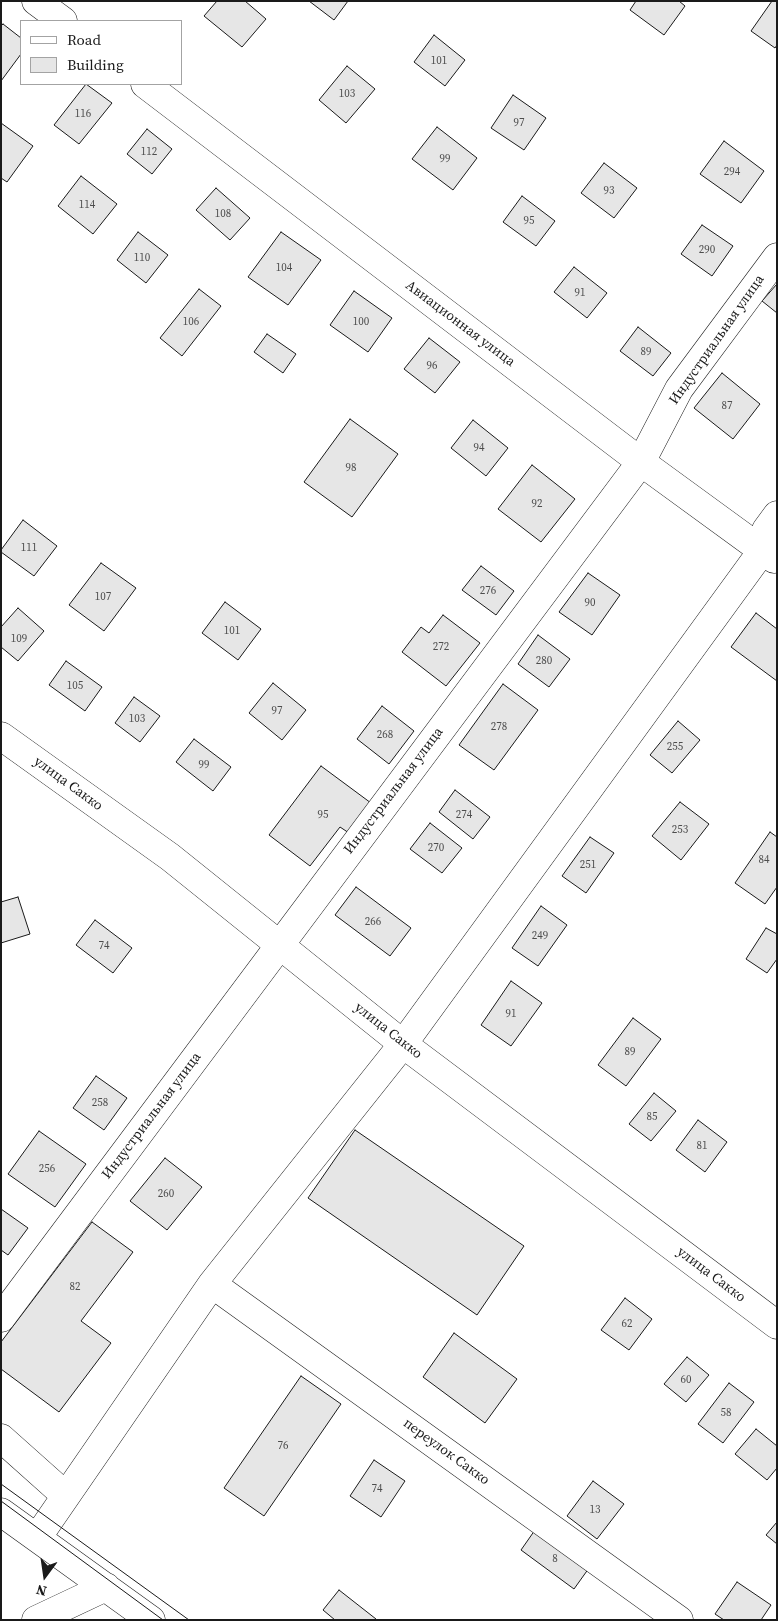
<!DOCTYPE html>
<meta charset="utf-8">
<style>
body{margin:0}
#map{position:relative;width:778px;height:1621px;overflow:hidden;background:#fff;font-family:"Source Serif 4",serif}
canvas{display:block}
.frame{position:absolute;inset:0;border:2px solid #1a1a1a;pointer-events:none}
.legend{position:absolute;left:20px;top:20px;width:162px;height:65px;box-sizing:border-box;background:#fff;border:1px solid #a3a3a3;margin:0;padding:6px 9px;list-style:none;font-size:15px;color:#1a1a1a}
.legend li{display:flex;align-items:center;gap:10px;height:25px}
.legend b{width:25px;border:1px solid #a3a3a3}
.north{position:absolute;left:20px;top:1551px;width:50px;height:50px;-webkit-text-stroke:4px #fff;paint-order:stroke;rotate:194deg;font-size:14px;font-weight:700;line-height:20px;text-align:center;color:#1a1a1a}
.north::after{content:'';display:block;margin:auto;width:18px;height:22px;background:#1a1a1a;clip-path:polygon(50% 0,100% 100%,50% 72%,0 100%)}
</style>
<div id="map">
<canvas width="778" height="1621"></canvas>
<div class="frame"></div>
<ul class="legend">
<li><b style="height:6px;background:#fff"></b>Road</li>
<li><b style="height:14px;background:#e6e6e6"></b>Building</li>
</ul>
<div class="north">N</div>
</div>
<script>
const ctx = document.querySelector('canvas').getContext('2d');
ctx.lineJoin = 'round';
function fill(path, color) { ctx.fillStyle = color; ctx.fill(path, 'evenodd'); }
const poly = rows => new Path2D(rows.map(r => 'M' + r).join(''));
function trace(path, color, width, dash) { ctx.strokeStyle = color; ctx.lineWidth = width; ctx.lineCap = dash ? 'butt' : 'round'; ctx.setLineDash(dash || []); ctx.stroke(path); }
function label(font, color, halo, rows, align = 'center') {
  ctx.font = font + ' "Source Serif 4",serif'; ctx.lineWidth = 4; ctx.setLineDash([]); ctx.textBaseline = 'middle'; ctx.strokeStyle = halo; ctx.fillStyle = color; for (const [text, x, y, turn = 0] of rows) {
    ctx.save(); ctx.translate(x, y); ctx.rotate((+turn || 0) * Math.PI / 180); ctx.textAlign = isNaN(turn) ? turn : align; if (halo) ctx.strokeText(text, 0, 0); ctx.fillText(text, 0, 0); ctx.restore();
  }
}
const building = poly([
 [217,1,245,1,266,19,242,47,204,16,217,1],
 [309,1,348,1,334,20,309,1],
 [636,1,679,1,685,6,664,35,630,10,636,1],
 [772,1,777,1,777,45,775,48,751,31,772,1],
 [3,24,21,38,21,54,1,81,1,26,3,24],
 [434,35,465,60,445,86,414,62,434,35],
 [347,66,375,89,346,123,319,100,347,66],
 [86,84,112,103,79,144,54,125,86,84],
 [513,95,546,118,524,150,491,128,513,95],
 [1,123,33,146,7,182,1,178,1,123],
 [437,127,477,158,453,190,412,159,437,127],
 [147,129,172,149,152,174,127,154,147,129],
 [724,141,764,171,741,203,700,174,724,141],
 [604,163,637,188,614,218,581,193,604,163],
 [81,176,117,204,93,234,58,206,81,176],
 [216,188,250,218,230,240,196,210,216,188],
 [522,196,555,221,536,246,503,222,522,196],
 [702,225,733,246,712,276,681,254,702,225],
 [138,232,168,255,146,283,117,260,138,232],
 [281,232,321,260,288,305,248,277,281,232],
 [574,267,607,293,587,318,554,292,574,267],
 [777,284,777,313,762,301,777,284],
 [199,289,221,306,182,356,160,338,199,289],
 [354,291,392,318,368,352,330,325,354,291],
 [638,327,671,353,653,376,620,351,638,327],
 [267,334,296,354,283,373,254,352,267,334],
 [429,338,460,362,435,393,404,369,429,338],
 [722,373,760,404,733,439,694,408,722,373],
 [350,419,398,454,352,517,304,482,350,419],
 [473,420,508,448,486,476,451,448,473,420],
 [532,465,575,499,541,542,498,509,532,465],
 [23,520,57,546,34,576,1,552,1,550,23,520],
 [101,563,136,588,104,631,69,605,101,563],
 [481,566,514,591,496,615,462,590,481,566],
 [588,573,620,595,592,635,559,612,588,573],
 [225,602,261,629,238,660,202,633,225,602],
 [18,608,44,631,18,661,1,647,1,627,18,608],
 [756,613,777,629,777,681,731,647,756,613],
 [443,615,480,643,446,686,402,652,421,627,429,633,443,615],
 [538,635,570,659,549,687,518,664,538,635],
 [66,661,102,687,85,711,49,685,66,661],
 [273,683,306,710,282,740,249,713,273,683],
 [503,684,538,710,494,770,459,745,503,684],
 [134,697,160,716,140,742,115,723,134,697],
 [382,706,414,731,389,764,357,739,382,706],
 [678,721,700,740,672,773,650,755,678,721],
 [194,739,231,767,213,791,176,762,194,739],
 [321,766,371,803,349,833,340,827,310,866,269,835,321,766],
 [455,790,490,817,473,839,439,812,455,790],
 [680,802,709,824,681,860,652,836,680,802],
 [430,823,462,848,442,873,410,849,430,823],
 [770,832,777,837,777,887,765,904,735,883,770,832],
 [590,837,614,853,586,893,562,876,590,837],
 [356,887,411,928,390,956,335,915,356,887],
 [18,897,30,934,1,943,1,902,18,897],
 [541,906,567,925,538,966,512,948,541,906],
 [95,920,132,948,113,973,76,945,95,920],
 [766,928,777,934,777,959,767,973,746,959,766,928],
 [511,981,542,1003,511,1046,481,1025,511,981],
 [633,1018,661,1039,626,1086,598,1065,633,1018],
 [96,1076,127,1098,104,1130,73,1108,96,1076],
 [654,1093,676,1111,651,1141,629,1124,654,1093],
 [698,1120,727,1142,705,1172,676,1150,698,1120],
 [355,1130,524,1246,477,1315,308,1198,355,1130],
 [39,1131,86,1164,55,1207,8,1174,39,1131],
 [165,1158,202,1187,167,1230,130,1201,165,1158],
 [1,1209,28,1228,8,1255,1,1250,1,1209],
 [92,1222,133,1252,81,1321,111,1343,59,1412,1,1369,1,1342,92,1222],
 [625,1298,652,1319,629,1350,601,1330,625,1298],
 [454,1333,517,1379,485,1423,423,1377,454,1333],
 [687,1357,709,1375,686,1402,664,1384,687,1357],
 [301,1376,341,1404,264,1516,224,1488,301,1376],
 [729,1383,754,1402,723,1443,698,1424,729,1383],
 [756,1429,777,1446,777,1468,767,1480,735,1454,756,1429],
 [374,1460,405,1481,381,1517,350,1496,374,1460],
 [593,1481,624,1504,597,1539,567,1516,593,1481],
 [777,1522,777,1544,766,1535,777,1522],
 [535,1530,589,1568,574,1589,521,1550,535,1530],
 [737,1582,771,1605,761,1620,724,1620,715,1614,737,1582],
 [339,1590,376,1619,376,1620,335,1620,323,1610,339,1590]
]);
const minor = poly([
 [36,1,63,21],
 [145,84,641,462,774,559],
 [1,736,170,857,403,1044,777,1325],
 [212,1284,679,1620],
 [1,1318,641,462,679,389,777,257],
 [1,1438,66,1496],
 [1,1512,151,1620],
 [37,1538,212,1284,403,1044,762,551,766,530,777,515],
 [36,1620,106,1587]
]);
const tram = poly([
 [1,1484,189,1620],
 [1,1501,163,1620]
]);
const numberNames = [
 ["101",439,61],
 ["103",347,94],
 ["116",83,114],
 ["97",519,123],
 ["112",149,152],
 ["99",445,159],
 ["294",732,172],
 ["93",609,191],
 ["114",87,205],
 ["108",223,214],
 ["95",529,221],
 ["290",707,250],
 ["110",142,258],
 ["104",284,268],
 ["91",580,293],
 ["106",191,322],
 ["100",361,322],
 ["89",646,352],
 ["96",432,366],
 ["87",727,406],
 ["94",479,448],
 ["98",351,468],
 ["92",537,504],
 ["111",29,548],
 ["276",488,591],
 ["107",103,597],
 ["90",590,603],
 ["101",232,631],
 ["109",19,639],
 ["272",441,647],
 ["280",544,661],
 ["105",75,686],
 ["97",277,711],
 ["103",137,719],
 ["278",499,727],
 ["268",385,735],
 ["255",675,747],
 ["99",204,765],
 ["95",323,815],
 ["274",464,815],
 ["253",680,830],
 ["270",436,848],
 ["84",764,860],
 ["251",588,865],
 ["266",373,922],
 ["249",540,936],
 ["74",104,946],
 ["91",511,1014],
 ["89",630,1052],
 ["258",100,1103],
 ["85",652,1117],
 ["81",702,1146],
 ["256",47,1169],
 ["260",166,1194],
 ["82",75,1287],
 ["62",627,1324],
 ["60",686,1380],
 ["58",726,1413],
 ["76",283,1446],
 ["74",377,1489],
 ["13",595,1510],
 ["8",555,1559]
];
const streetNames = [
 ["Авиационная улица",460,324,37],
 ["Индустриальная улица",717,340,-55],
 ["улица Сакко",68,784,36],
 ["Индустриальная улица",394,791,-53],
 ["улица Сакко",388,1031,38],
 ["Индустриальная улица",152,1116,-53],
 ["улица Сакко",711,1275,37],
 ["переулок Сакко",446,1452,36]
];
fill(building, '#e6e6e6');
trace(building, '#1a1a1a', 1);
trace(minor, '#1a1a1a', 29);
trace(minor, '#fff', 28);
trace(tram, '#1a1a1a', 1);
label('11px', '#4d4d4d', null, numberNames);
label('14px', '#1a1a1a', '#fff', streetNames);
</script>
